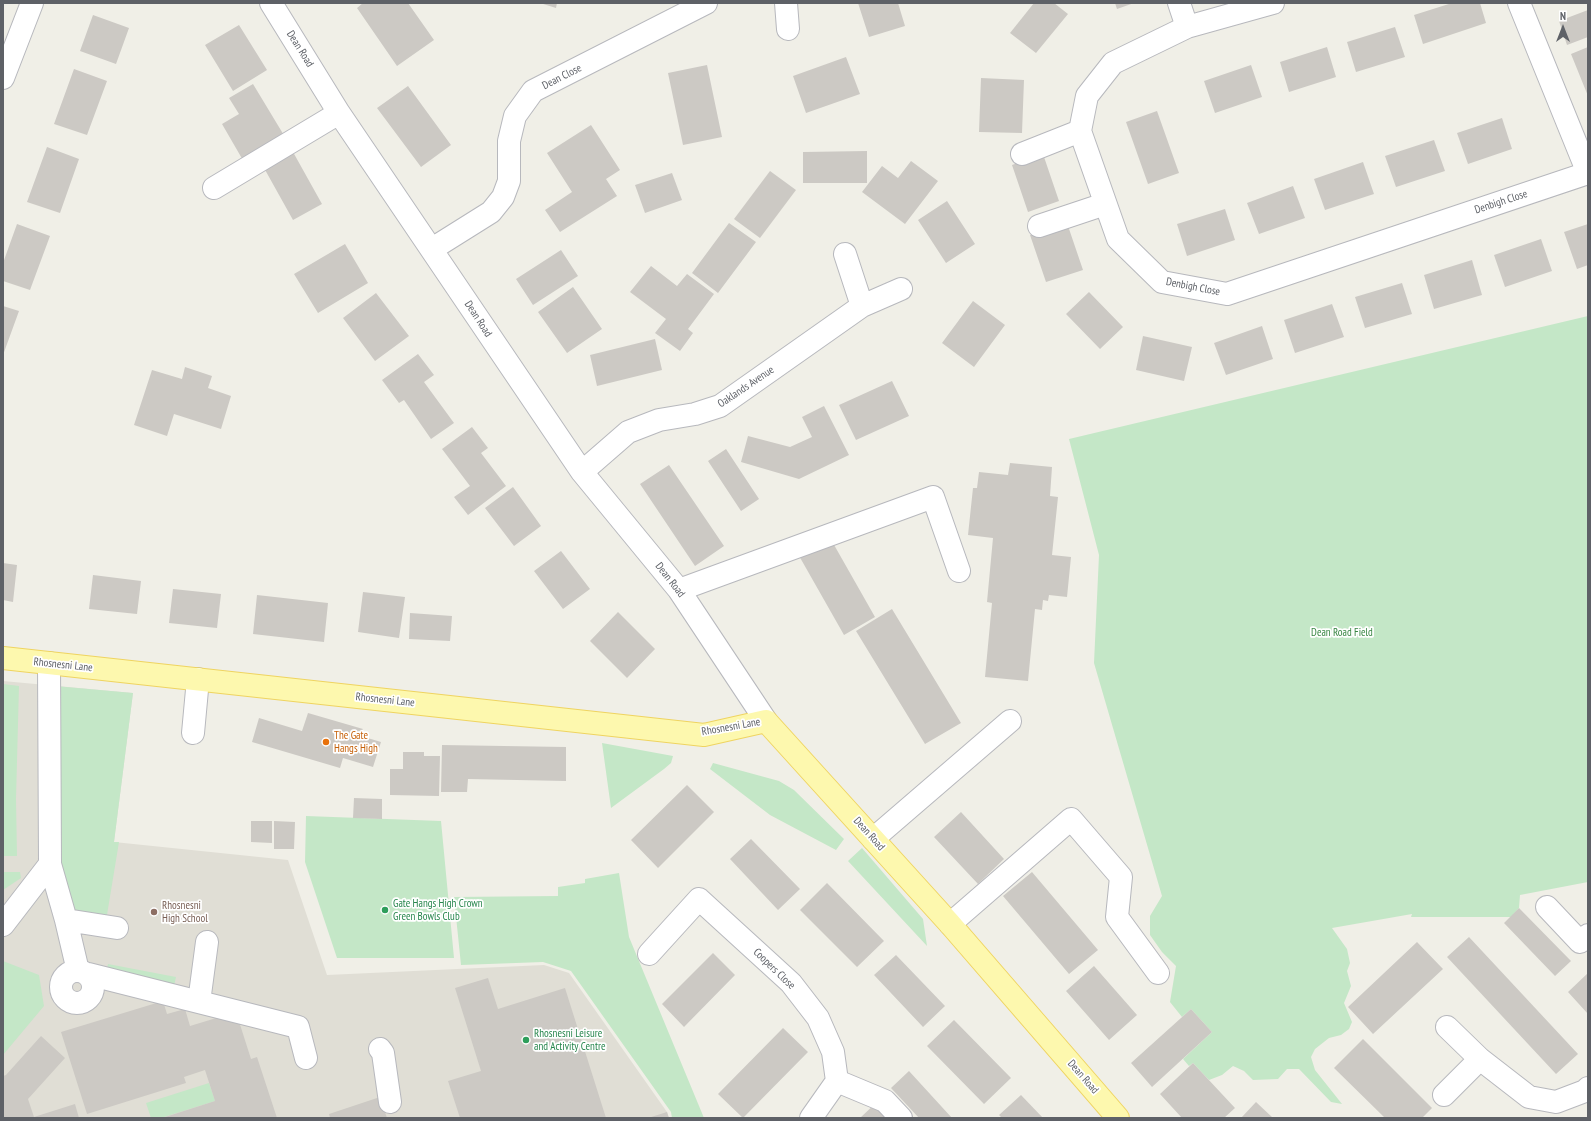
<!DOCTYPE html>
<style>
body{margin:0}
#map{position:relative;width:1591px;height:1121px;overflow:hidden;background:#f0efe7;font-family:"PT Sans Narrow",sans-serif}
canvas{display:block}
.frame{position:absolute;inset:0;border:4px solid #5e6167;pointer-events:none}
.north{position:absolute;left:1543px;top:8px;width:40px;height:40px;-webkit-text-stroke:3px #fff;paint-order:stroke;rotate:0deg;font-size:11px;font-weight:700;line-height:16px;text-align:center;color:#5e6167}
.north::after{content:'';display:block;margin:auto;width:14px;height:18px;background:#5e6167;clip-path:polygon(50% 0,100% 100%,50% 72%,0 100%)}
</style>
<div id="map">
<canvas width="1591" height="1121"></canvas>
<div class="frame"></div>
<div class="north">N</div>
</div>
<script>
const ctx = document.querySelector('canvas').getContext('2d');
ctx.lineJoin = 'round';
function fill(path, color) { ctx.fillStyle = color; ctx.fill(path, 'evenodd'); }
const poly = rows => new Path2D(rows.map(r => 'M' + r).join(''));
function trace(path, color, width, dash) { ctx.strokeStyle = color; ctx.lineWidth = width; ctx.lineCap = dash ? 'butt' : 'round'; ctx.setLineDash(dash || []); ctx.stroke(path); }
function label(font, color, halo, rows, align = 'center') {
  ctx.font = font + ' "PT Sans Narrow",sans-serif'; ctx.lineWidth = 3.5; ctx.setLineDash([]); ctx.textBaseline = 'middle'; ctx.strokeStyle = halo; ctx.fillStyle = color; for (const [text, x, y, turn = 0] of rows) {
    ctx.save(); ctx.translate(x, y); ctx.rotate((+turn || 0) * Math.PI / 180); ctx.textAlign = isNaN(turn) ? turn : align; if (halo) ctx.strokeText(text, 0, 0); ctx.fillText(text, 0, 0); ctx.restore();
  }
}
const education = poly([
 [3,681,133,693,114,842,288,860,327,975,544,965,569,973,667,1112,669,1118,3,1118]
]);
const green = poly([
 [1588,316,1588,882,1520,895,1519,908,1511,917,1411,917,1412,914,1332,928,1347,949,1350,963,1347,971,1351,986,1344,1003,1352,1022,1349,1029,1341,1035,1329,1038,1315,1049,1311,1057,1315,1070,1342,1104,1331,1102,1299,1069,1287,1069,1278,1079,1253,1080,1244,1071,1233,1066,1222,1075,1209,1080,1193,1063,1189,1066,1183,1059,1212,1032,1191,1009,1182,1017,1170,1002,1176,966,1162,952,1150,935,1150,916,1162,896,1094,663,1099,555,1069,439],
 [3,684,19,686,16,799,17,856,3,856],
 [55,686,133,693,114,842,119,842,106,921,73,912,59,871],
 [602,743,673,756,671,763,664,769,611,808],
 [713,763,779,781,794,790,844,839,836,850,770,815,710,769],
 [306,816,441,821,454,958,337,958,305,862],
 [862,848,923,919,927,946,848,861],
 [3,872,20,872,21,878,3,890],
 [619,873,629,937,704,1118,672,1118,671,1112,571,971,543,962,461,965,454,897,558,896,558,887,585,883,585,879],
 [3,961,39,975,44,1006,3,1055],
 [108,964,176,977,174,986,106,973],
 [209,1083,215,1101,161,1118,151,1118,146,1103]
]);
const building = poly([
 [363,3,408,3,434,40,397,66,357,8],
 [540,3,557,3,556,8],
 [858,3,898,3,905,26,869,37],
 [1034,3,1054,3,1068,14,1036,53,1010,33],
 [1115,3,1134,3,1117,9],
 [1452,3,1480,3,1486,23,1423,44,1414,15],
 [1588,10,1588,37,1567,45,1559,21],
 [93,15,129,28,116,64,80,51],
 [239,25,267,70,233,91,205,45],
 [1395,27,1405,57,1356,72,1347,42],
 [1327,47,1336,77,1289,92,1280,62],
 [1588,47,1588,96,1571,54],
 [846,57,860,94,806,113,793,76],
 [707,65,722,137,683,145,668,73],
 [1251,65,1262,97,1215,113,1204,81],
 [74,69,107,81,87,135,54,124],
 [981,78,1024,80,1022,133,979,132],
 [253,84,285,137,244,162,222,124,239,114,229,98],
 [408,86,451,145,421,167,377,108],
 [1157,111,1179,173,1148,184,1126,122],
 [1502,118,1512,149,1468,164,1457,133],
 [591,125,620,170,606,179,617,196,560,232,545,210,572,192,547,153],
 [1434,140,1445,171,1396,187,1385,156],
 [47,147,79,159,60,213,27,202],
 [867,151,867,183,803,183,803,152],
 [293,152,322,204,293,220,264,168],
 [1043,154,1059,201,1028,212,1012,165],
 [911,161,938,181,905,224,862,192,882,166,898,178],
 [1363,162,1374,194,1325,210,1314,179],
 [770,171,796,190,760,238,734,219],
 [672,173,682,200,645,213,635,185],
 [1293,186,1305,218,1259,234,1247,203],
 [947,201,975,244,946,263,918,220],
 [1225,209,1235,240,1187,256,1177,224],
 [729,223,756,242,718,293,692,273],
 [1067,223,1083,270,1046,282,1030,235],
 [17,224,50,236,30,290,3,281,3,263],
 [1588,224,1588,265,1577,269,1564,232],
 [1541,239,1552,271,1505,287,1494,255],
 [345,244,368,283,318,313,294,274],
 [561,250,578,276,533,305,516,279],
 [1472,260,1482,295,1434,309,1424,275],
 [651,266,677,286,687,274,714,294,688,329,693,333,680,351,655,333,666,319,630,292],
 [1402,283,1412,314,1365,328,1355,297],
 [573,287,602,329,567,353,538,312],
 [1089,292,1123,327,1100,349,1066,314],
 [376,293,409,336,375,361,343,318],
 [973,301,1005,325,974,367,942,343],
 [1332,304,1344,337,1295,353,1284,320],
 [3,306,19,311,3,355],
 [1262,326,1273,359,1226,375,1214,343],
 [1143,336,1192,347,1184,381,1136,370],
 [655,339,662,370,597,386,590,355],
 [418,354,434,375,424,382,454,423,431,439,404,400,399,403,382,380],
 [185,367,212,376,208,388,231,396,221,429,174,414,167,436,134,425,152,370,182,379],
 [892,381,909,416,856,440,839,405],
 [824,406,849,455,799,479,741,462,748,436,790,447,812,437,802,417],
 [472,427,488,448,481,453,506,486,468,515,454,497,470,486,442,449],
 [726,449,759,499,741,511,708,461],
 [1010,463,1052,467,1050,496,1058,497,1052,555,1071,557,1067,597,1049,595,1048,601,1043,600,1042,610,1035,609,1028,681,985,677,992,603,987,602,993,538,968,535,973,488,977,488,979,472,1008,475],
 [669,465,724,546,695,566,640,484],
 [513,487,541,526,514,546,485,508],
 [829,536,875,617,844,635,798,554],
 [561,551,590,589,563,609,534,571],
 [3,563,17,565,13,602,3,600],
 [93,575,141,581,137,614,89,609],
 [173,589,221,594,217,628,169,623],
 [363,592,405,597,399,638,358,632],
 [257,595,328,603,324,642,253,634],
 [892,609,961,723,925,744,856,631],
 [618,612,655,649,627,678,590,641],
 [410,613,452,616,450,641,409,639],
 [308,713,363,729,361,736,381,742,373,767,343,758,340,768,252,742,259,718,302,731],
 [442,745,566,747,566,781,468,779,467,792,441,792],
 [403,752,424,752,424,756,440,756,439,796,390,795,390,769,403,769],
 [687,785,714,812,658,868,631,840],
 [354,798,382,799,382,819,353,818],
 [961,812,1004,859,978,884,934,837],
 [251,821,272,821,272,843,251,842],
 [274,821,295,822,294,849,274,849],
 [751,839,800,889,778,910,730,859],
 [1032,872,1098,950,1069,974,1003,896],
 [827,883,884,941,857,967,800,910],
 [1519,908,1571,961,1555,976,1504,923],
 [1469,937,1578,1054,1556,1074,1447,957],
 [1417,942,1443,969,1373,1034,1348,1007],
 [713,953,735,975,684,1027,662,1004],
 [896,955,945,1006,923,1027,874,975],
 [1094,966,1137,1015,1109,1040,1066,991],
 [1588,973,1588,1014,1568,992],
 [488,978,498,1009,565,988,606,1118,460,1118,448,1081,481,1071,455,988],
 [163,1001,167,1014,185,1009,190,1026,236,1012,251,1059,257,1057,277,1118,162,1118,215,1101,205,1070,184,1077,186,1083,87,1114,61,1032],
 [1191,1009,1212,1032,1152,1087,1131,1063],
 [954,1020,1011,1078,984,1104,927,1046],
 [783,1028,808,1052,743,1118,718,1094],
 [41,1036,65,1058,28,1099,34,1117,75,1104,79,1118,3,1118,3,1076,6,1075],
 [1363,1039,1432,1108,1422,1118,1385,1118,1334,1068],
 [1193,1063,1235,1108,1224,1118,1182,1118,1160,1094],
 [909,1071,952,1118,919,1118,891,1088],
 [1021,1095,1043,1118,1002,1118,999,1115],
 [380,1097,387,1118,330,1118,329,1114],
 [878,1101,893,1118,860,1118],
 [1256,1102,1273,1118,1241,1118],
 [667,1112,669,1118,648,1118]
]);
const minor = poly([
 [271,3,339,113,582,472,679,590,766,721],
 [786,3,788,29],
 [1179,3,1187,27],
 [1273,3,1187,27,1113,63,1087,96,1080,131,1118,239,1162,282,1227,294,1588,173],
 [1519,3,1588,173],
 [3,78,32,3],
 [1022,154,1080,131],
 [214,188,339,113],
 [1039,226,1105,204],
 [432,249,491,212,503,197,509,181,509,141,515,116,533,91,706,3],
 [845,254,862,306],
 [582,472,628,432,659,420,695,414,720,406,862,306,901,289],
 [679,590,933,497,959,571],
 [49,663,50,864,66,920,78,971],
 [193,733,198,679],
 [873,839,1010,721],
 [1547,907,1580,942,1588,935],
 [66,920,117,928],
 [950,924,1071,819,1121,877,1117,917,1158,973],
 [3,925,50,864],
 [649,954,699,899,791,983,818,1018,833,1052,837,1081,811,1118],
 '61 987a16 16 0 1 1 32 0a16 16 0 1 1-32 0Z',
 [88,974,298,1027,306,1058],
 [199,1002,207,942],
 [1447,1027,1480,1059,1529,1097,1556,1102,1585,1091,1588,1088],
 [380,1049,383,1053,390,1102],
 [837,1081,885,1101,901,1118],
 [1444,1095,1480,1059]
]);
const major = poly([
 [3,658,704,735,766,721,950,924,1118,1118]
]);
const markers = [
 [326,742,4,"#e8710a"],
 [385,910,4,"#2e9e5b"],
 [154,912,4,"#8d6e63"],
 [526,1040,4,"#2e9e5b"]
];
const streetNames = [
 ["Dean Road",300,49,58],
 ["Dean Close",562,77,-27],
 ["Denbigh Close",1501,202,-18],
 ["Denbigh Close",1193,287,11],
 ["Dean Road",478,319,57],
 ["Oaklands Avenue",746,387,-34],
 ["Dean Road",670,580,52],
 ["Rhosnesni Lane",63,665,6],
 ["Rhosnesni Lane",385,700,6],
 ["Rhosnesni Lane",731,727,-10],
 ["Dean Road",869,834,48],
 ["Coopers Close",774,969,44],
 ["Dean Road",1083,1077,49]
];
const parkNames = [
 ["Dean Road Field",1342,633]
];
const foodNames = [
 ["The Gate",334,736],
 ["Hangs High",334,749]
];
const leisureNames = [
 ["Gate Hangs High Crown",393,904],
 ["Green Bowls Club",393,917],
 ["Rhosnesni Leisure",534,1034],
 ["and Activity Centre",534,1047]
];
const educationNames = [
 ["Rhosnesni",162,906],
 ["High School",162,919]
];
fill(education, '#e0ded5');
fill(green, '#c4e7c7');
fill(building, '#ccc9c4');
trace(minor, '#b7b8bd', 24);
trace(major, '#efd461', 24);
trace(minor, '#fff', 22);
trace(major, '#fdf8ae', 22);
for (const [x, y, r, color] of markers) { const dot = new Path2D(); dot.arc(x, y, r, 0, 2 * Math.PI); ctx.fillStyle = color; ctx.fill(dot); trace(dot, '#fff', 1.5); }
label('11px', '#5e6167', '#fff', streetNames);
label('11px', '#378542', '#fff', parkNames);
label('11px', '#c56008', '#fff', foodNames, 'left');
label('11px', '#27864d', '#fff', leisureNames, 'left');
label('11px', '#785e54', '#fff', educationNames, 'left');
</script>
